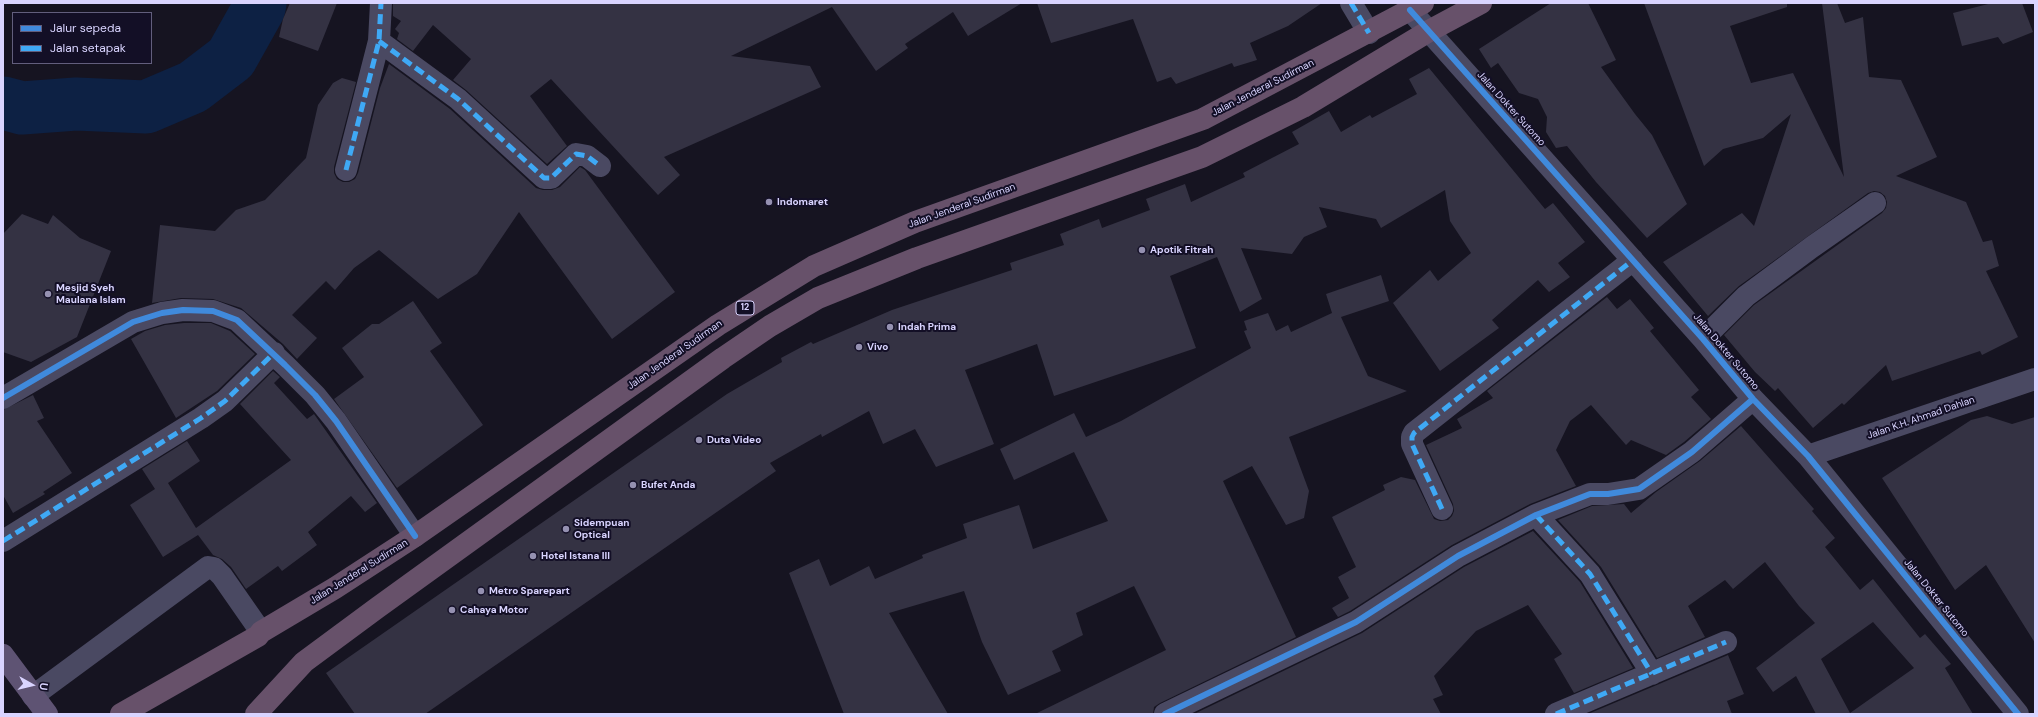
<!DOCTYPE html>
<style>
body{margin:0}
#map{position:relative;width:2038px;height:717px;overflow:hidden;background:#161421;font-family:"DM Sans",sans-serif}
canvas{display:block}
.frame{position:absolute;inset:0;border:4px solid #d9d4ff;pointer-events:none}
.legend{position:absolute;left:12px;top:12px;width:140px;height:52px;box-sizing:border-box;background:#130f26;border:1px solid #625e7d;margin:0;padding:5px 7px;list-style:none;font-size:12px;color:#d9d4ff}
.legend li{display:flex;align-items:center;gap:8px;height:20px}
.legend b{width:20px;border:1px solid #625e7d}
.north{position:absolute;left:12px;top:665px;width:40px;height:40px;-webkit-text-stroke:3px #130f26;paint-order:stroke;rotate:98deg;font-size:11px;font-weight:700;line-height:16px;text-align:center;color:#d9d4ff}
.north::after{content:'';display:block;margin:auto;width:14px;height:18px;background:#d9d4ff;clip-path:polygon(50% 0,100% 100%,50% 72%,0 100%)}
</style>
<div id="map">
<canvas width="2038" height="717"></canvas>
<div class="frame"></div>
<ul class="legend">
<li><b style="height:5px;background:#408adc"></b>Jalur sepeda</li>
<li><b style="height:5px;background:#3fa9f5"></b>Jalan setapak</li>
</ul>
<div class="north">U</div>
</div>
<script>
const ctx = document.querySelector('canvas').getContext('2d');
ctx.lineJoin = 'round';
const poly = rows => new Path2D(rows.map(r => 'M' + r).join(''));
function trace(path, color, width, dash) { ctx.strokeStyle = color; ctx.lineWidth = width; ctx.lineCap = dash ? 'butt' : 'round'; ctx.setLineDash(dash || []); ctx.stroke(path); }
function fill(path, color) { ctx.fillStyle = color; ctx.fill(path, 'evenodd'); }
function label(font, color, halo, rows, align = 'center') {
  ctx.font = font + ' "DM Sans",sans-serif'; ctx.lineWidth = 4; ctx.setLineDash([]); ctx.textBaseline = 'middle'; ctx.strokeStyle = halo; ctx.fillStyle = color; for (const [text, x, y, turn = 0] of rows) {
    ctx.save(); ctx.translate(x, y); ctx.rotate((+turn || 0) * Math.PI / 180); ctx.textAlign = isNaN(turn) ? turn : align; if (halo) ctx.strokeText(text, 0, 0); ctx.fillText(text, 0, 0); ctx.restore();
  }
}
const river = poly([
 [3,103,22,108,76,104,146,107,193,87,231,58,259,8,260,3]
]);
const building = poly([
 [290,3,337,3,318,51,279,37,283,19],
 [393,3,1022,3,968,36,953,12,905,44,908,48,876,71,832,7,731,56,810,66,821,87,664,157,680,175,658,195,551,79,530,96,567,146,547,164,466,90,453,80,471,59,433,25,413,51,397,39,399,33,395,29,401,21,393,16],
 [1037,3,1322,3,1288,26,1250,43,1257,60,1234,67,1232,63,1176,84,1171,77,1157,82,1133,19,1051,43],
 [1551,3,1588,3,1616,60,1601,67,1635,114,1652,135,1687,204,1647,238,1596,182,1567,146,1556,148,1546,132,1547,117,1538,99,1519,93,1498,63,1491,68,1479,49],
 [1644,3,1787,3,1787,7,1730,26,1751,83,1793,73,1844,177,1822,3,1837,3,1845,23,1863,17,1869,77,1901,80,1937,157,1896,176,1966,202,1983,242,1992,240,1999,266,1986,271,2018,337,1982,355,1980,351,1892,381,1886,365,1844,405,1842,403,1813,428,1778,388,1775,391,1755,372,1724,335,1754,305,1882,213,1886,208,1887,202,1885,196,1880,192,1874,191,1868,193,1739,286,1708,316,1663,262,1742,213,1754,226,1791,114,1763,138,1723,149,1704,166],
 [1992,3,2022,3,2033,32,2003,44,1998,37,1962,46,1953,13],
 [389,64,450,109,536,188,543,190,552,190,560,187,580,167,585,170,675,292,612,339,519,212,477,274,438,299,379,250,354,268,335,290,326,281,292,315,317,338,297,359,283,344,241,308,213,299,181,298,152,303,160,225,215,231,236,210,265,200,306,158,318,105,333,83,342,78,356,82,334,167,334,173,337,179,343,182,349,182,355,179,358,173,380,88],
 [1429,68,1545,209,1553,203,1585,242,1558,263,1570,277,1549,292,1538,280,1492,320,1499,328,1440,371,1393,303,1430,270,1438,281,1471,253,1450,221,1445,190,1381,228,1376,219,1319,207,1327,227,1304,237,1292,254,1241,248,1262,299,1240,312,1217,257,1170,276,1196,348,1054,396,1037,344,965,370,994,444,936,467,915,429,883,444,869,411,822,437,821,434,770,463,776,471,425,714,355,714,326,673,727,394,782,362,781,358,811,342,813,344,892,310,1012,270,1010,263,1064,245,1060,234,1099,219,1102,228,1150,210,1146,199,1185,184,1191,202,1245,177,1243,173,1299,144,1292,132,1329,111,1341,132,1370,115,1372,118,1417,94,1409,79],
 [22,214,48,224,53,215,80,238,111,251,77,337,31,362,3,352,3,234],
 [1381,275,1389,301,1341,317,1368,376,1407,391,1289,437,1309,491,1304,518,1286,525,1252,466,1223,481,1296,637,1160,703,1154,707,1153,714,1035,714,1166,650,1134,586,1076,613,1083,635,1052,651,1061,671,1008,695,982,642,964,591,889,613,948,714,844,714,789,573,819,559,830,586,869,566,875,579,923,558,922,555,967,538,963,524,1019,505,1033,549,1108,521,1074,452,1014,480,1000,449,1074,413,1086,437,1121,421,1251,348,1244,331,1247,330,1244,321,1268,313,1276,331,1288,325,1291,332,1332,313,1326,294],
 [1607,297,1617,309,1630,299,1654,328,1650,331,1699,390,1691,397,1711,419,1684,442,1666,455,1631,440,1626,445,1591,405,1570,421,1556,450,1576,486,1530,504,1452,545,1350,611,1338,617,1332,608,1349,598,1338,577,1356,567,1332,517,1385,490,1383,485,1401,477,1415,480,1434,519,1440,521,1448,520,1452,516,1454,511,1453,504,1426,445,1462,428,1457,419,1493,398,1487,391],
 [413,301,442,343,430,351,483,425,397,488,334,399,364,377,342,348,372,324,379,324],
 [184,323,211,323,230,331,255,354,217,391,176,418,131,339,145,331,165,325],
 [273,371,280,377,274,383,307,419,314,414,377,503,365,512,351,496,308,532,317,545,282,571,278,566,246,589,231,567,222,559,213,555,198,535,163,557,130,505,155,489,142,469,187,441,200,461,168,483,196,528,291,460,240,404],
 [33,395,44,418,37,421,72,473,43,492,45,494,13,513,3,495,3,410],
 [1987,416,2012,424,2035,417,2035,643,1986,565,1955,590,1882,478,1971,420],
 [1741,426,1814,509,1812,511,1835,538,1825,547,1860,590,1873,579,1920,638,1925,634,1951,664,1945,668,1973,714,1816,714,1796,676,1773,692,1756,668,1815,623,1799,606,1765,562,1733,589,1725,580,1688,606,1705,637,1657,658,1601,567,1558,520,1592,506,1624,504,1631,513,1656,492,1700,461],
 [1873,622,1914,668,1850,713,1821,659],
 [1533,531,1580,582,1633,668,1574,693,1554,659,1562,654,1528,605,1476,631,1434,676,1443,695,1433,699,1441,714,1194,714,1362,633,1464,567],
 [1728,655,1744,694,1727,701,1732,714,1588,714]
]);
const minor = poly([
 [1351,3,1369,33],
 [1410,10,1703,339,1753,399,1808,456,2018,714],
 [379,41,458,99,544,178,551,178,576,154,587,156,600,166],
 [346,170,379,41,381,3],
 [1703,339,1746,296,1812,247,1875,203],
 [3,398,133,322,162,313,183,310,213,311,237,320,285,365,315,395,336,421,415,536],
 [1808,456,2035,379],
 [1442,509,1412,444,1412,437,1414,433,1633,260],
 [1536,515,1590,574,1652,674],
 [3,541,201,418,225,401,274,353],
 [33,696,208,567,214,568,222,576,261,632],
 [1165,714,1356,622,1458,556,1536,515,1590,494,1608,494,1639,489,1692,452,1753,399],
 [1556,714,1726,642]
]);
const major = poly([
 [3,655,47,714]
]);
const highway = poly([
 [121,714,258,636,261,632,335,588,415,536,718,325,814,266,915,222,1203,119,1423,3],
 [256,714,304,662,377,608,723,358,770,326,818,298,917,258,1202,157,1303,107,1429,31,1481,3]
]);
const quiet = poly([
 [1351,3,1369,33],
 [379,41,458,99,544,178,551,178,576,154,587,156,600,166],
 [346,170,379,41,381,3],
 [1442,509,1412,444,1412,437,1414,433,1633,260],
 [1536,515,1590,574,1652,674],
 [3,541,201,418,225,401,274,353],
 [1556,714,1726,642]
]);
const cycleway = poly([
 [1410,10,1703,339,1753,399,1808,456,2018,714],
 [3,398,133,322,162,313,183,310,213,311,237,320,285,365,315,395,336,421,415,536],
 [1165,714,1356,622,1458,556,1536,515,1590,494,1608,494,1639,489,1692,452,1753,399]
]);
const markers = [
 [769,202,4,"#9591b1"],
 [1142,250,4,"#9591b1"],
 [48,294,4,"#9591b1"],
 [890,327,4,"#9591b1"],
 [859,347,4,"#9591b1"],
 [699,440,4,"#9591b1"],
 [633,485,4,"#9591b1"],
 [566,529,4,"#9591b1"],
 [533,556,4,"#9591b1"],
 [481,591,4,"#9591b1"],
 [452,610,4,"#9591b1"]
];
const shields = [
 [745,308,18]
];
const shieldNames = [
 ["12",745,308]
];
const streetNames = [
 ["Jalan Jenderal Sudirman",1263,88,-27],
 ["Jalan Dokter Sutomo",1511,109,48],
 ["Jalan Jenderal Sudirman",962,206,-20],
 ["Jalan Dokter Sutomo",1726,352,50],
 ["Jalan Jenderal Sudirman",675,355,-35],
 ["Jalan K.H. Ahmad Dahlan",1921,418,-19],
 ["Jalan Jenderal Sudirman",359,572,-32],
 ["Jalan Dokter Sutomo",1936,598,51]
];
const poiNames = [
 ["Indomaret",777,202],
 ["Apotik Fitrah",1150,250],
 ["Mesjid Syeh",56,288],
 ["Maulana Islam",56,300],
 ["Indah Prima",898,327],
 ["Vivo",867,347],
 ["Duta Video",707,440],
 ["Bufet Anda",641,485],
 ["Sidempuan",574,523],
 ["Optical",574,535],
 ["Hotel Istana III",541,556],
 ["Metro Sparepart",489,591],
 ["Cahaya Motor",460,610]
];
trace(river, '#0d2144', 53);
fill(building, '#343243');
trace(minor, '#4a4962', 22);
trace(major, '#5e5373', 22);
trace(highway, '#67516a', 22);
trace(quiet, '#3fa9f5', 5, [10, 5]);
trace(cycleway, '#408adc', 6);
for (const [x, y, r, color] of markers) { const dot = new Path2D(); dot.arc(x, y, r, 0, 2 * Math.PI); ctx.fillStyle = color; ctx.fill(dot); trace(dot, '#130f26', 1.5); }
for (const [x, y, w] of shields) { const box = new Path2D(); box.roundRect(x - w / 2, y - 7, w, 14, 3); ctx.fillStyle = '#130f26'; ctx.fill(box); trace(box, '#d9d4ff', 1); }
label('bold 9px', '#d9d4ff', null, shieldNames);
label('10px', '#d9d4ff', '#130f26', streetNames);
label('bold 10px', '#d9d4ff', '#130f26', poiNames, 'left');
</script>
